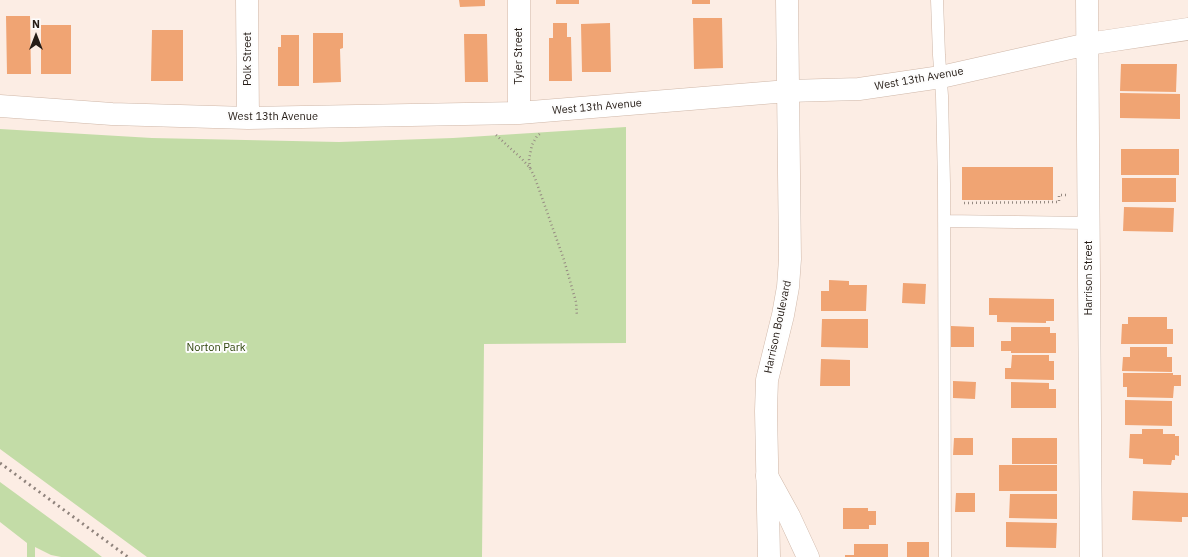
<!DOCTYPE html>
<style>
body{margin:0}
#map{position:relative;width:1188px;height:557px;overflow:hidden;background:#fcede4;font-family:"IBM Plex Sans",sans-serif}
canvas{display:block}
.north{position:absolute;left:16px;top:16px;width:40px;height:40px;-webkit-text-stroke:3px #fdfdfd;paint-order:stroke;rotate:0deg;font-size:11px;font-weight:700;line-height:16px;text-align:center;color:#261d17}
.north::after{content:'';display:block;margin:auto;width:14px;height:18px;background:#261d17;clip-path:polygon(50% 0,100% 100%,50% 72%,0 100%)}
</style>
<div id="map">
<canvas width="1188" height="557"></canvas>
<div class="north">N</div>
</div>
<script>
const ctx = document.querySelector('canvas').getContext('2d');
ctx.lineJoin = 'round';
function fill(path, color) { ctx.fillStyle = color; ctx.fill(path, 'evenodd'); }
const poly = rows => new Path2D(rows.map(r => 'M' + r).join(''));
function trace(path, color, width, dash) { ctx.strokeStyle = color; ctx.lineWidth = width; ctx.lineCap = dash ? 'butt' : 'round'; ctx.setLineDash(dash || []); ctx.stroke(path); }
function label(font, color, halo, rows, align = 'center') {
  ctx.font = font + ' "IBM Plex Sans",sans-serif'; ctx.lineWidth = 4; ctx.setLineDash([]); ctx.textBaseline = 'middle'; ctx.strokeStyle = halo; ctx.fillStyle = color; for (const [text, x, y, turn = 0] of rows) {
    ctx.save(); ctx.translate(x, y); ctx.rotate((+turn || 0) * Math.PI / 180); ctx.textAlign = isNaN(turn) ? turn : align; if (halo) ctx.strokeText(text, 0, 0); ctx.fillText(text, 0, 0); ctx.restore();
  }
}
const green = poly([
 [626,127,626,343,484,344,482,557,147,557,0,449,0,129,152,138,339,142,453,138],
 [0,482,93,550,102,557,61,557,51,555,35,547,35,557,27,557,27,543,0,522]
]);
const building = poly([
 [459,0,485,0,485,6,460,7],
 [556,0,579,0,579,4,556,4],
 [692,0,710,0,710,4,692,4],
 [6,16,30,16,31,74,7,74],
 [693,18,722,18,723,68,694,69],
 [553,23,567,23,567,37,571,37,572,81,549,81,549,38,553,38],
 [610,23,611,72,582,72,581,24],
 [41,25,71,25,71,74,41,74],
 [152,30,183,30,183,81,151,81],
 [313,33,343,33,343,48,340,49,341,82,313,83],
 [464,34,487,34,488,82,465,82],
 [281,35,299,35,299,86,278,86,278,47,281,47],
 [1121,64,1177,64,1176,92,1120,91],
 [1120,93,1180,94,1180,119,1120,118],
 [1121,149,1179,149,1179,175,1121,175],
 [962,167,1053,167,1053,200,962,200],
 [1122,178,1176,178,1176,202,1122,202],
 [1124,207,1174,208,1173,232,1123,231],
 [829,280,849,281,849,285,867,285,866,311,821,311,821,291,829,291],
 [903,283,926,284,925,304,902,303],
 [989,298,1054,299,1054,321,1046,321,1046,323,997,322,997,315,989,315],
 [1128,317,1167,317,1167,329,1173,329,1173,344,1121,344,1122,324,1128,324],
 [822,319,868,319,868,348,821,347],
 [951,326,974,327,974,347,951,347],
 [1011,327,1050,327,1050,333,1056,333,1056,353,1011,353,1011,351,1001,351,1001,341,1011,341],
 [1130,347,1167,347,1167,357,1172,357,1172,372,1122,371,1123,357,1130,357],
 [1012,355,1049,355,1049,361,1054,361,1054,380,1005,379,1005,368,1011,368],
 [821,359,850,360,850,386,820,386],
 [1123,373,1173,373,1173,375,1181,375,1181,386,1174,386,1173,398,1127,397,1127,387,1123,387],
 [953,381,976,382,975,399,953,398],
 [1011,382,1049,383,1049,389,1056,389,1056,408,1011,408],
 [1125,400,1172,401,1172,426,1125,425],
 [1142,429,1163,429,1163,434,1175,434,1175,436,1179,436,1179,456,1175,455,1175,460,1172,460,1171,465,1143,464,1143,459,1129,458,1130,434,1142,434],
 [954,438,973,438,973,455,953,455],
 [1012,438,1057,438,1057,464,1012,464],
 [999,465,1057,465,1057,491,999,491],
 [1133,491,1188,493,1188,517,1182,517,1182,522,1132,520],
 [956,493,975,493,975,512,955,512],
 [1010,494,1057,494,1057,519,1009,518],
 [843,508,868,508,868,511,876,511,876,525,869,525,869,529,843,529],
 [1006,522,1057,523,1056,548,1006,547],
 [907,542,929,542,929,557,907,557],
 [854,544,888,544,888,557,845,557,845,555,854,555]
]);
const path = poly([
 [496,135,522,159,530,168,535,178,564,260,576,302,577,316],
 [530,168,529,159,532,145,537,136,541,133],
 [964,203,1059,202,1059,195,1068,195]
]);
const lane = poly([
 [937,0,939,55,942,96,944,184,945,557],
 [944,221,1088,223]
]);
const street = poly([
 [247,0,248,118],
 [519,0,519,113],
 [1087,0,1091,557],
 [0,106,112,114,248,118,519,113,788,91,859,89,941,77,1088,44,1188,29],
 [767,476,789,516,808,557]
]);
const secondary = poly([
 [769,557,766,411,767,380,783,315,788,287,790,259,787,0]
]);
const rail = poly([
 [0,463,128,557]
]);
const streetNames = [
 ["Tyler Street",519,56,-90],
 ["Polk Street",248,59,-90],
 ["West 13th Avenue",919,79,-10],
 ["West 13th Avenue",597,107,-5],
 ["West 13th Avenue",273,117],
 ["Harrison Street",1089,278,-90],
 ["Harrison Boulevard",778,327,-78]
];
const parkNames = [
 ["Norton Park",216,348]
];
fill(green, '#c3dca7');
fill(building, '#f0a473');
trace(lane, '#cfb7a8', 13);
trace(street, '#cfb7a8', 23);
trace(secondary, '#cfb7a8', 23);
trace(path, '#968a82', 2.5, [1, 3]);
trace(lane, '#fff', 12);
trace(street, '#fff', 22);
trace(secondary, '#fff', 22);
trace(rail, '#8f837c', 3, [2, 4]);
label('11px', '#261d17', '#fdfdfd', streetNames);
label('11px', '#2f450c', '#fdfdfd', parkNames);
</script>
